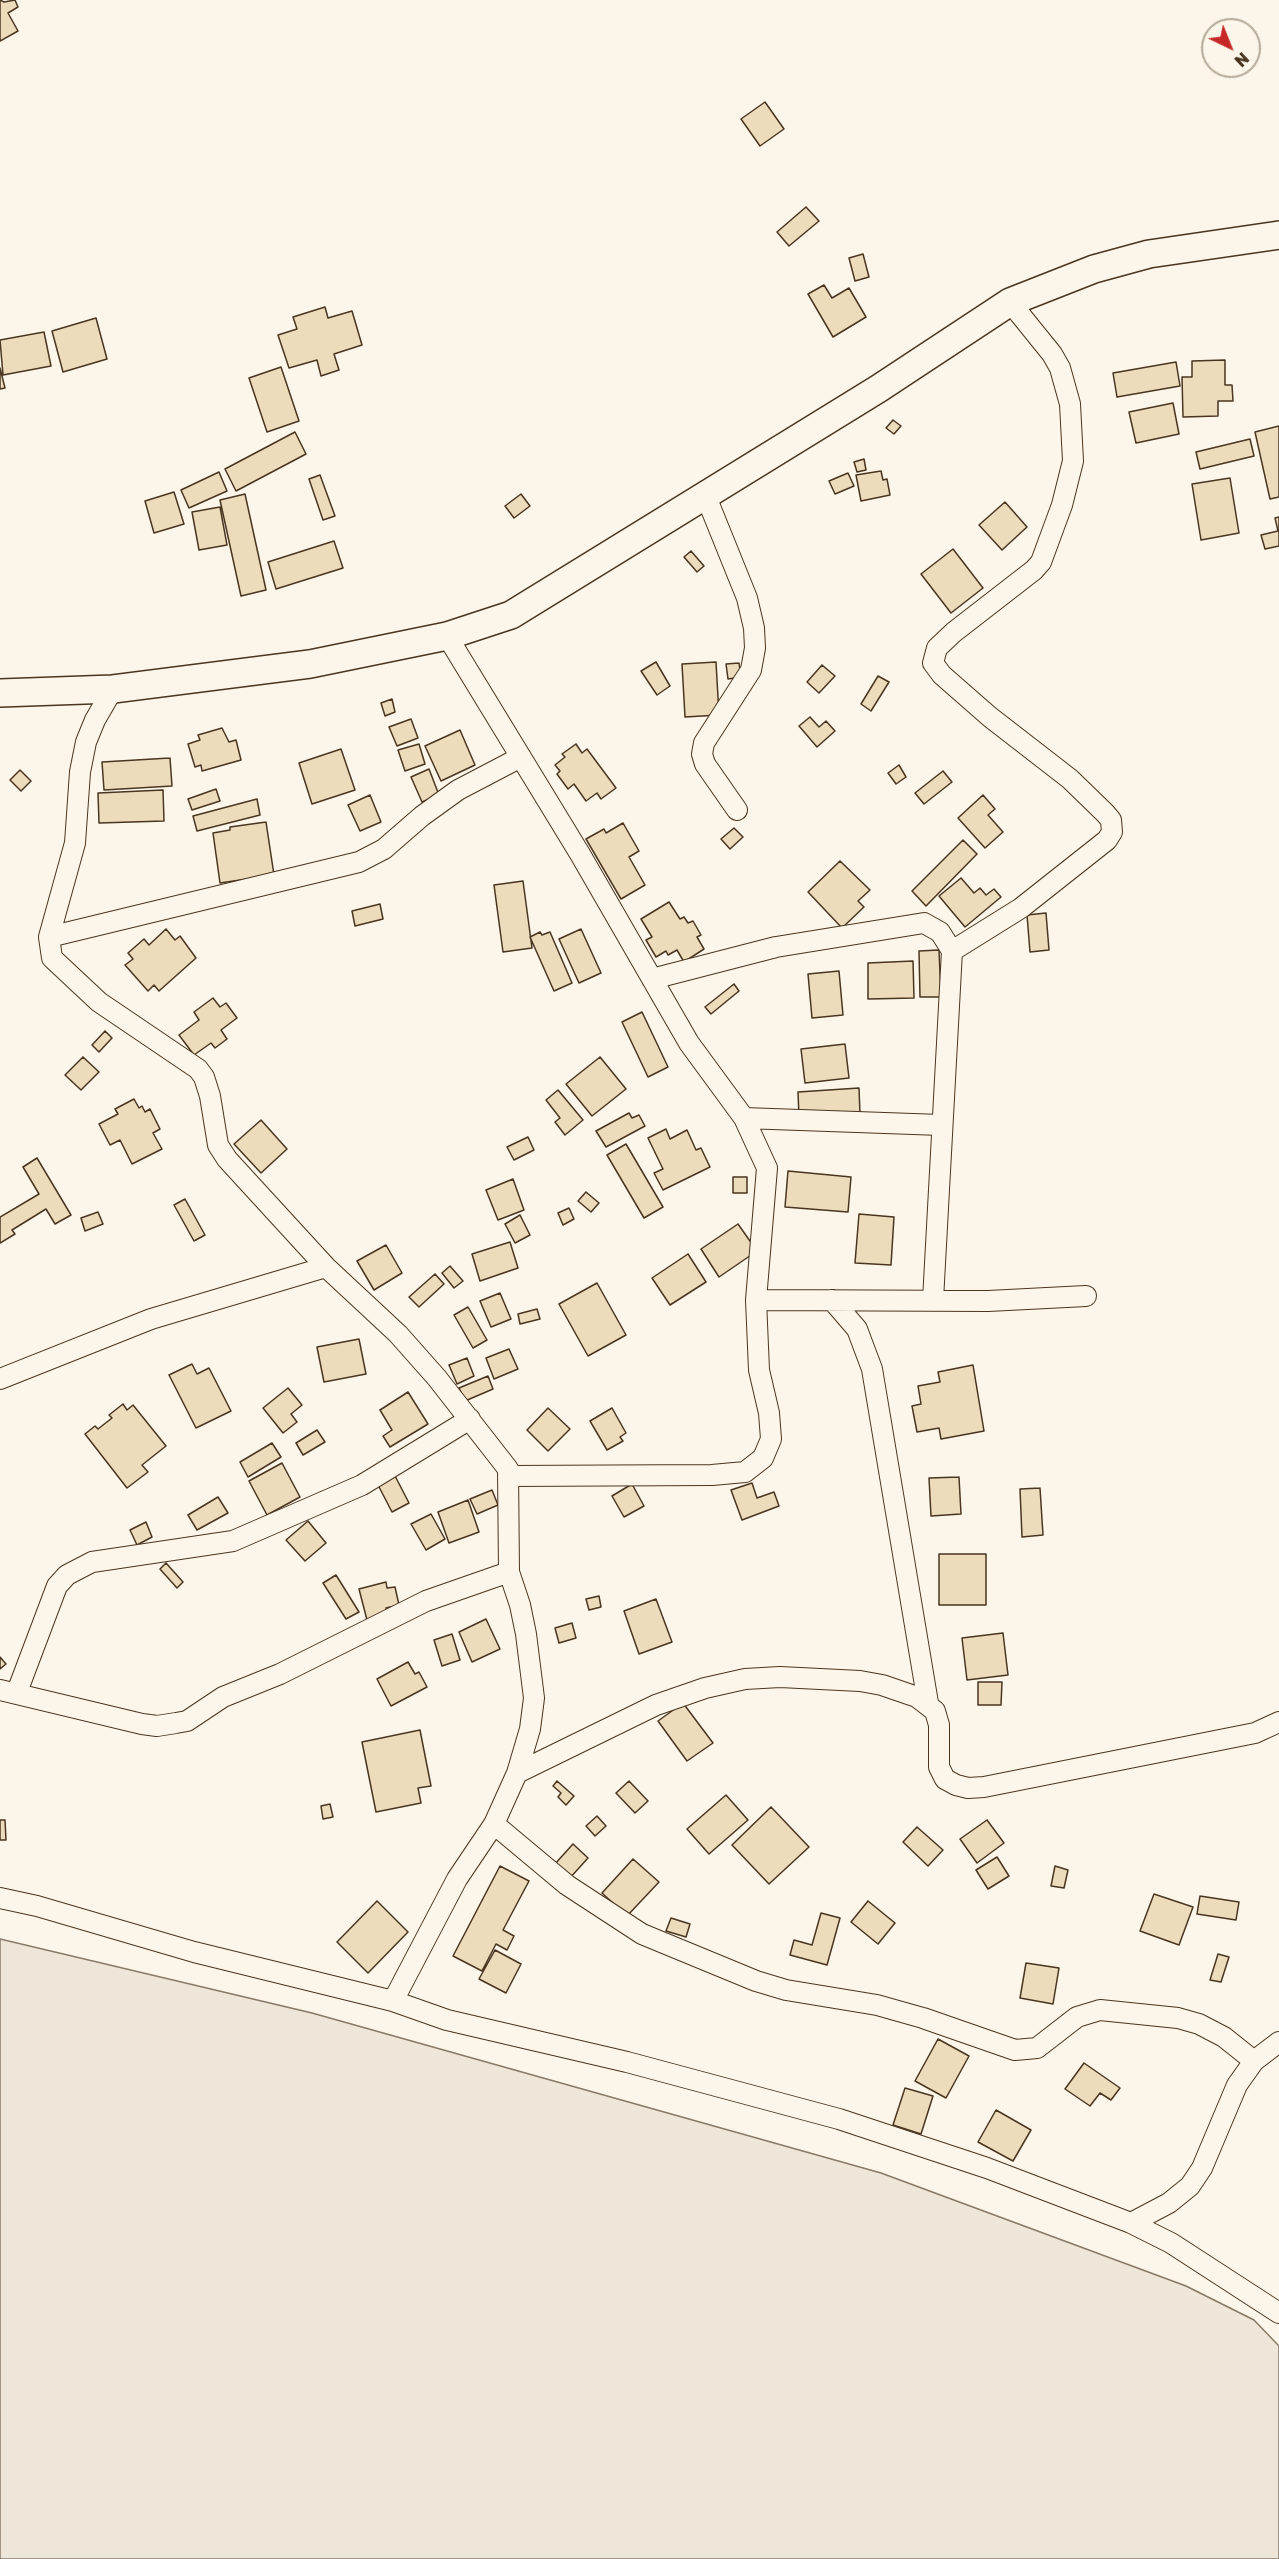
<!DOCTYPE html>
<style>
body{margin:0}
#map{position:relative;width:1279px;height:2559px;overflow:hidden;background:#fbf6e9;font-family:"Golos Text",sans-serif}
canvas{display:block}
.north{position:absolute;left:1201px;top:18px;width:60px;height:60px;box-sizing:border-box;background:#fbf6e9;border:2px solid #b4a999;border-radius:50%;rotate:137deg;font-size:16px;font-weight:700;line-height:24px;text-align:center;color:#4a3520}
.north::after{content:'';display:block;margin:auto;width:21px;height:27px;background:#c62828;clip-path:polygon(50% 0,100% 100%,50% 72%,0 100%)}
</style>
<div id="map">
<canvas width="1279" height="2559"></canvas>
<div class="north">N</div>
</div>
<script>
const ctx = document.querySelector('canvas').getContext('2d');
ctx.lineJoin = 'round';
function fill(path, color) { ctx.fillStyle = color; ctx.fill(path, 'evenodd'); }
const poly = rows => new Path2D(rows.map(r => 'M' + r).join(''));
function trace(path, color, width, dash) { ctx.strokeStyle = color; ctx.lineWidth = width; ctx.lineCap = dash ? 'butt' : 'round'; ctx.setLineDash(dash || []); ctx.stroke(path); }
const green = poly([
 [0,1939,312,2013,881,2173,1186,2286,1254,2320,1279,2346,1279,2559,0,2559,0,1939]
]);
const building = poly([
 [0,0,4,2,15,0,18,7,8,13,18,31,0,41,0,0],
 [765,102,784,129,760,146,741,119,765,102],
 [806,207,819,221,789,246,777,232,806,207],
 [863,254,869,277,855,281,849,258,863,254],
 [824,285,832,298,849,288,866,317,833,337,808,294,824,285],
 [325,307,328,318,352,311,362,345,334,354,339,370,321,376,317,360,289,368,278,335,297,329,293,317,325,307],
 [96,318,107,359,63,372,52,331,96,318],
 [44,332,51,366,3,375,0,340,44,332],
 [1225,360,1225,385,1232,385,1233,401,1218,401,1218,416,1183,417,1182,377,1192,377,1192,361,1225,360],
 [1176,362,1180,386,1117,397,1113,373,1176,362],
 [281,367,299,421,267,432,249,378,281,367],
 [0,368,5,388,0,389,0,368],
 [1173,403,1179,434,1136,443,1129,412,1173,403],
 [893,420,901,426,894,434,886,428,893,420],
 [1279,426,1279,497,1270,499,1255,432,1279,426],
 [295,432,306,454,236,491,225,469,295,432],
 [1250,439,1254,456,1200,469,1196,452,1250,439],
 [864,459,866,470,857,472,854,462,864,459],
 [881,471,883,480,887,479,890,495,861,501,856,475,881,471],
 [219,472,227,491,189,508,181,490,219,472],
 [848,473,854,486,835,494,829,481,848,473],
 [320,475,335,516,323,520,309,479,320,475],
 [1230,478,1239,533,1201,540,1192,484,1230,478],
 [174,492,184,524,154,533,145,501,174,492],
 [245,494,266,590,241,596,220,500,245,494],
 [521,494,530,506,514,518,505,506,521,494],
 [1005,502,1027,527,1002,550,979,525,1005,502],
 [220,507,227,545,199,550,192,512,220,507],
 [1279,517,1279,546,1265,549,1261,535,1278,531,1275,518,1279,517],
 [334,541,343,568,276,589,268,562,334,541],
 [953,549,983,588,951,613,921,574,953,549],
 [691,551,704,566,697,572,684,557,691,551],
 [656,662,670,686,657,695,641,671,656,662],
 [716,662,719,715,685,717,682,664,716,662],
 [739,663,741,677,728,679,726,664,739,663],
 [822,665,835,676,819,693,807,682,822,665],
 [878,676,889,682,871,711,861,704,878,676],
 [392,699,395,712,385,716,381,703,392,699],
 [810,717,819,727,826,721,835,731,817,747,799,726,810,717],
 [411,719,418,738,397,746,389,727,411,719],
 [222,728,229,742,236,740,241,760,202,771,201,765,195,767,188,744,200,740,198,735,222,728],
 [460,730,475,765,441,781,425,746,460,730],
 [419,744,425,764,405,771,398,750,419,744],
 [576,744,582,753,587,749,616,788,601,799,597,793,586,801,574,784,568,789,557,774,560,771,555,765,565,757,562,754,576,744],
 [341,749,355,790,312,804,299,763,341,749],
 [170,758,172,786,104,790,102,762,170,758],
 [899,765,906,777,896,784,888,773,899,765],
 [429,769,439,795,422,802,411,777,429,769],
 [20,770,31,781,21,791,10,780,20,770],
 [943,771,952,782,924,804,915,793,943,771],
 [216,789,220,801,192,810,188,799,216,789],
 [163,790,164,821,99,823,98,793,163,790],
 [370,795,381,822,360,831,348,805,370,795],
 [983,795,995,809,988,815,1003,832,985,848,958,818,983,795],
 [257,799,260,815,197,831,193,816,257,799],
 [266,822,274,875,220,883,213,833,230,830,230,827,266,822],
 [623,823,639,851,629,857,645,885,621,899,586,839,604,829,606,833,623,823],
 [734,828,743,837,730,849,721,839,734,828],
 [963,840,977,854,926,906,912,891,963,840],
 [840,861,870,890,858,901,864,907,842,928,808,892,840,861],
 [961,878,974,893,980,888,986,895,994,889,1001,897,965,927,939,896,961,878],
 [523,881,532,948,503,952,494,885,523,881],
 [669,902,680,919,684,917,688,923,693,921,701,935,697,937,704,949,684,962,677,950,668,955,666,951,656,957,646,940,652,937,641,919,669,902],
 [380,904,383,919,355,926,352,911,380,904],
 [1046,913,1049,950,1030,952,1027,915,1046,913],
 [166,929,175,940,180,936,196,958,159,991,154,985,148,991,125,965,133,959,128,953,144,939,149,945,166,929],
 [581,929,601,973,579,983,559,939,581,929],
 [540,932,542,935,550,932,572,983,554,991,530,937,540,932],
 [939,950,941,997,920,997,919,951,939,950],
 [913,961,914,998,868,999,868,963,913,961],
 [839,971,843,1015,812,1018,808,974,839,971],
 [734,984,739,991,711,1014,705,1007,734,984],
 [213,998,220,1007,226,1003,237,1018,221,1030,227,1039,215,1048,211,1043,194,1055,179,1035,199,1020,194,1012,213,998],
 [642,1012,668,1067,648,1077,622,1022,642,1012],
 [105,1031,112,1038,99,1052,92,1045,105,1031],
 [845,1044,849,1078,805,1083,801,1049,845,1044],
 [83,1057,99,1072,81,1090,65,1075,83,1057],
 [600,1057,626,1089,592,1116,566,1084,600,1057],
 [859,1088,860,1114,799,1117,798,1092,859,1088],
 [558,1090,583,1120,565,1135,555,1122,560,1118,546,1100,558,1090],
 [134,1099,139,1108,142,1106,145,1112,150,1109,160,1129,153,1133,162,1149,132,1164,120,1140,110,1145,99,1124,118,1114,115,1109,134,1099],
 [629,1113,632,1118,639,1115,645,1126,606,1147,596,1131,629,1113],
 [261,1120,287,1149,261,1173,234,1144,261,1120],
 [666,1129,670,1139,687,1130,696,1150,701,1148,710,1167,663,1190,654,1173,663,1169,648,1138,666,1129],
 [528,1137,534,1150,514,1160,507,1147,528,1137],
 [626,1144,663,1207,644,1218,607,1155,626,1144],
 [37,1158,71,1215,55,1224,46,1209,12,1230,15,1234,0,1243,0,1217,39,1194,23,1167,37,1158],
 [788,1171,851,1177,848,1212,785,1207,788,1171],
 [733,1177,747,1177,747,1193,733,1193,733,1177],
 [513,1179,524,1210,498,1220,486,1190,513,1179],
 [586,1192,599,1203,591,1212,578,1201,586,1192],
 [185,1199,205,1235,194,1241,174,1205,185,1199],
 [569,1208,574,1219,563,1225,558,1213,569,1208],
 [98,1212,103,1224,85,1231,81,1218,98,1212],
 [859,1214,894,1217,891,1265,855,1263,859,1214],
 [520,1215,530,1235,515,1243,505,1224,520,1215],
 [738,1224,757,1251,719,1277,701,1249,738,1224],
 [510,1242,518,1268,480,1281,472,1254,510,1242],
 [386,1245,402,1273,374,1290,357,1261,386,1245],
 [688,1254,706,1282,670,1305,652,1278,688,1254],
 [450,1266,463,1281,454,1288,442,1273,450,1266],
 [435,1274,444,1284,419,1307,409,1297,435,1274],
 [597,1283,626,1335,588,1356,559,1304,597,1283],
 [500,1293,511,1319,491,1327,480,1301,500,1293],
 [468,1307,487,1340,473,1348,454,1315,468,1307],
 [537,1309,540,1319,520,1324,518,1314,537,1309],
 [359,1339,366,1374,324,1382,317,1347,359,1339],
 [509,1349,518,1369,494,1379,486,1358,509,1349],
 [467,1358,474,1376,457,1384,449,1365,467,1358],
 [192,1364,197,1374,209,1368,231,1411,196,1428,169,1375,192,1364],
 [973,1365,984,1431,941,1439,939,1428,917,1432,912,1406,921,1404,918,1386,940,1382,938,1372,973,1365],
 [488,1376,493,1389,465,1401,459,1388,488,1376],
 [288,1388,302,1405,291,1414,297,1422,283,1433,263,1408,288,1388],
 [408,1392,428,1424,390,1447,383,1436,392,1430,380,1410,408,1392],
 [123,1404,127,1410,133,1405,166,1446,142,1465,148,1472,127,1488,85,1434,95,1426,98,1429,112,1418,109,1415,123,1404],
 [548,1408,570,1429,548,1451,527,1430,548,1408],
 [612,1408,626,1433,620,1437,623,1441,607,1450,590,1421,612,1408],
 [317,1430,325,1442,303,1455,296,1443,317,1430],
 [272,1443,281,1457,248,1477,240,1462,272,1443],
 [282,1463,300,1497,267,1515,249,1481,282,1463],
 [394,1474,409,1503,392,1512,377,1483,394,1474],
 [959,1477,961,1514,931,1516,929,1478,959,1477],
 [752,1483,757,1498,774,1492,779,1506,742,1520,731,1490,752,1483],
 [632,1484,644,1506,624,1517,612,1496,632,1484],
 [1040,1488,1043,1535,1022,1537,1020,1489,1040,1488],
 [492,1490,498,1505,477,1514,470,1499,492,1490],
 [218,1497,228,1513,197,1530,188,1515,218,1497],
 [468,1500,479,1532,449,1543,438,1512,468,1500],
 [431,1514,445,1539,426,1550,411,1524,431,1514],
 [308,1521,326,1543,305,1561,286,1540,308,1521],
 [146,1522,152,1537,137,1545,130,1530,146,1522],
 [939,1554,986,1554,986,1605,939,1605,939,1554],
 [166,1563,183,1582,177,1588,160,1569,166,1563],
 [336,1575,359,1612,346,1619,323,1583,336,1575],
 [386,1582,387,1588,395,1587,399,1605,386,1608,388,1615,367,1620,359,1589,386,1582],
 [599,1596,601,1607,589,1610,586,1599,599,1596],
 [656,1599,672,1642,639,1654,624,1611,656,1599],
 [486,1619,500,1649,472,1662,459,1632,486,1619],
 [572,1623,576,1638,559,1643,555,1628,572,1623],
 [1003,1633,1008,1675,967,1680,962,1638,1003,1633],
 [452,1634,460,1660,442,1666,434,1640,452,1634],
 [0,1657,6,1664,0,1669,0,1657],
 [408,1662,415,1674,419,1672,427,1687,391,1706,377,1679,408,1662],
 [978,1682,1002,1682,1001,1705,978,1705,978,1682],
 [683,1703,713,1743,687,1761,658,1721,683,1703],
 [420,1730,431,1786,418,1788,421,1803,376,1812,362,1742,420,1730],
 [557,1781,574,1796,566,1805,558,1797,561,1793,553,1786,557,1781],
 [629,1781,648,1801,635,1813,616,1793,629,1781],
 [726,1795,748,1820,709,1854,687,1829,726,1795],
 [330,1804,333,1817,323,1819,321,1806,330,1804],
 [771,1807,809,1847,769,1884,732,1845,771,1807],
 [597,1816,606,1826,595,1836,586,1826,597,1816],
 [0,1820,5,1820,6,1840,0,1840,0,1820],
 [987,1820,1004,1843,977,1863,960,1839,987,1820],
 [917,1827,943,1850,928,1866,903,1842,917,1827],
 [573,1844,588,1858,569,1879,554,1865,573,1844],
 [997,1857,1009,1876,988,1889,976,1870,997,1857],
 [633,1859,659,1882,627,1916,602,1893,633,1859],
 [500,1866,529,1881,503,1930,514,1936,507,1950,496,1944,482,1971,453,1956,500,1866],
 [1055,1866,1068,1870,1064,1888,1051,1886,1055,1866],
 [1154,1894,1193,1907,1179,1945,1140,1931,1154,1894],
 [1200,1896,1239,1902,1236,1920,1197,1914,1200,1896],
 [377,1901,408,1932,368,1973,337,1942,377,1901],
 [868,1901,895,1923,878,1944,851,1922,868,1901],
 [821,1913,840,1918,827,1965,790,1955,794,1940,812,1945,821,1913],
 [671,1918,690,1924,686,1937,666,1931,671,1918],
 [495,1950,521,1964,506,1993,479,1979,495,1950],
 [1218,1954,1229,1957,1221,1982,1210,1980,1218,1954],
 [1026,1963,1059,1968,1053,2004,1020,1998,1026,1963],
 [938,2039,969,2056,946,2098,915,2081,938,2039],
 [1084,2063,1120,2088,1111,2100,1100,2093,1090,2106,1065,2089,1084,2063],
 [905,2088,933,2096,921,2134,893,2125,905,2088],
 [996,2110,1031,2130,1013,2161,978,2142,996,2110]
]);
const street = poly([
 [705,494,747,598,754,628,755,648,751,670,704,743,702,754,705,764,737,810],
 [447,636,580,854,689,1043,744,1118,767,1168,756,1300,759,1370,769,1413,771,1439,763,1458,745,1472,712,1475,509,1476],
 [113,689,95,720,86,742,80,772,75,843,49,937,52,958,99,1002,198,1069,204,1077,210,1096,218,1145,227,1159,326,1267,398,1334,437,1378,508,1469,509,1572,520,1605,526,1634,534,1698,530,1729,517,1773,494,1824,457,1879,393,2001],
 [49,937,359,862,384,849,422,816,458,790,521,757],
 [952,951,1021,908,1107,840,1112,832,1111,820,1105,813,1070,779,990,717,942,675,933,663,937,648,954,632,1034,570,1041,562,1062,505,1073,461,1070,404,1060,368,1052,354,1010,302],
 [652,979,776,947,924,923,940,932,952,951,933,1300],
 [744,1118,941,1125],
 [756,1300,988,1301,1086,1296],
 [832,1300,857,1329,872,1369,928,1703],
 [0,1379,151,1319,326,1267],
 [0,1690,142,1724,157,1726,176,1723,187,1721,223,1697,280,1674,426,1601,509,1572],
 [17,1692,57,1586,67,1575,92,1562,233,1541,362,1485,470,1419],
 [517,1773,656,1705,705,1688,745,1679,780,1677,860,1681,882,1685,917,1697,935,1711,939,1725,939,1767,945,1779,956,1785,968,1788,984,1787,1255,1733,1279,1722],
 [494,1824,567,1885,642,1934,756,1981,786,1990,877,2005,923,2018,1015,2050,1037,2048,1077,2017,1100,2010,1178,2018,1199,2024,1224,2037,1254,2061],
 [0,1898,37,1906,194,1952,393,2001,447,2020,627,2062,839,2119,987,2168,1131,2223,1171,2243,1279,2313],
 [1131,2223,1169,2203,1190,2186,1202,2168,1237,2085,1254,2061,1279,2042]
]);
const secondary = poly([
 [0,693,113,689,310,664,447,636,511,615,878,389,1010,302,1094,269,1149,254,1279,235]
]);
fill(green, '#ede6d9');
trace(green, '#887966', 1.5);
fill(building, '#ecdcbc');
trace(building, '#4a3520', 1.5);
trace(street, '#4a3520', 22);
trace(secondary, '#4a3520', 30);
trace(street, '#fbf6e9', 20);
trace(secondary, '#fbf6e9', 27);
</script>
